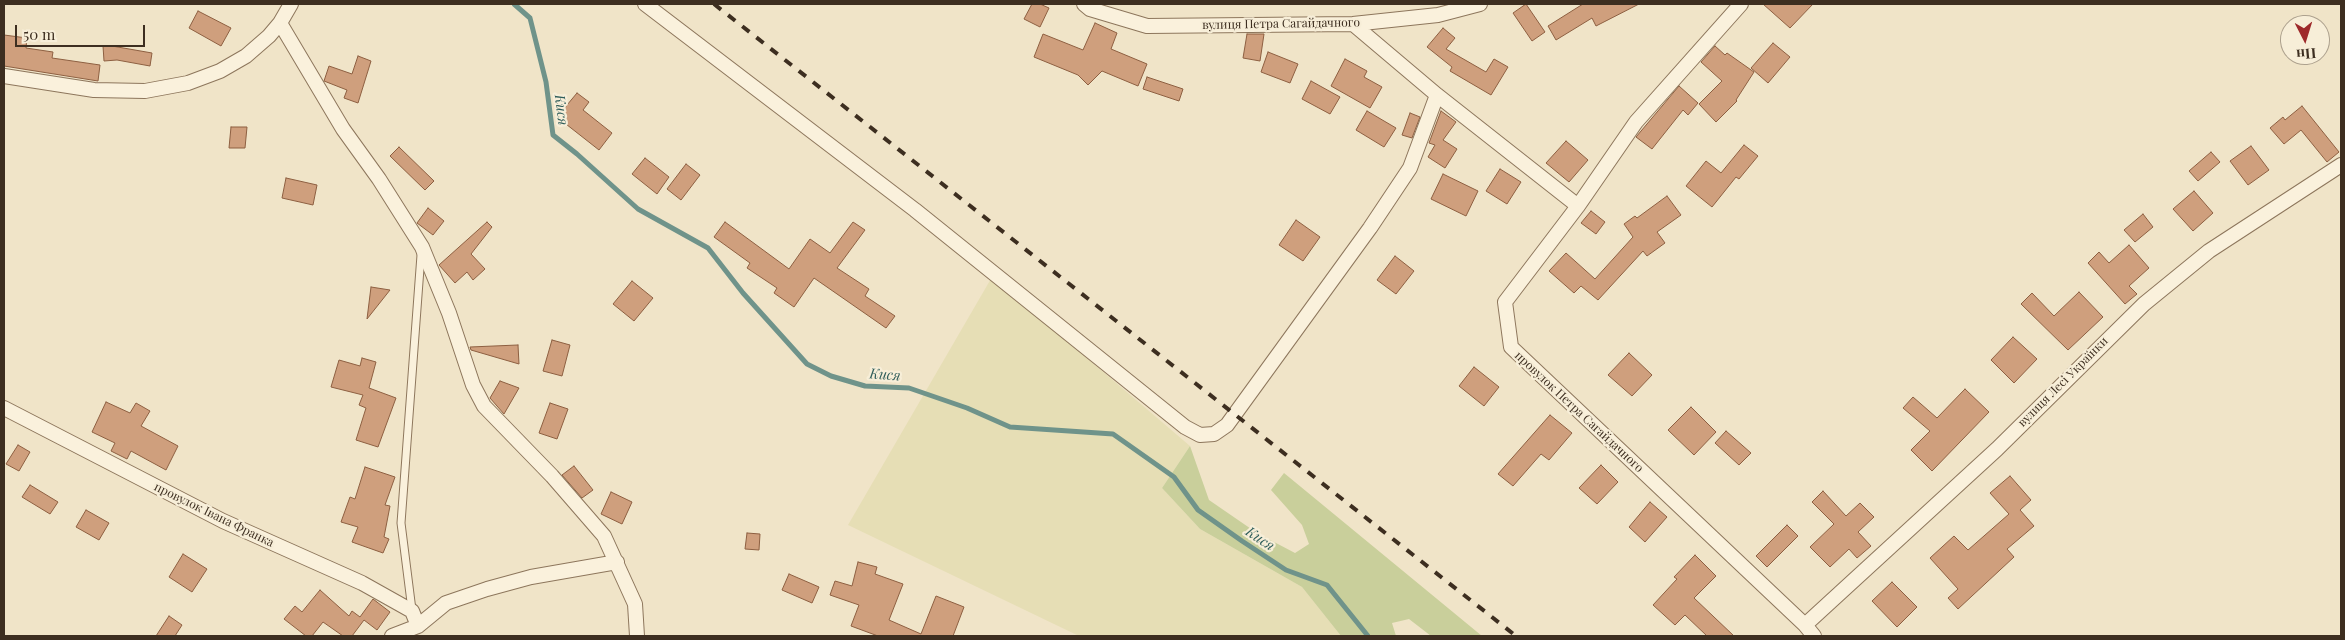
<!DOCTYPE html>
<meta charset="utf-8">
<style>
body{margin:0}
#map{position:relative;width:2345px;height:640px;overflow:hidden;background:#f0e4c8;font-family:"Playfair Display",serif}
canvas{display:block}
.frame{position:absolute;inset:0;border:5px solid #3d2e20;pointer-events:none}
.north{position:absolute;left:2280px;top:15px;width:50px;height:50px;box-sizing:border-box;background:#f7eed8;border:1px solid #ada18e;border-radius:50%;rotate:175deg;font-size:14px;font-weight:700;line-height:20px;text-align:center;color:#3d2e20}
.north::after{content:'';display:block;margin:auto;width:18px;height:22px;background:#9e2a2b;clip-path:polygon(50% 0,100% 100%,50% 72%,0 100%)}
.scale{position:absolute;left:15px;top:25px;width:130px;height:22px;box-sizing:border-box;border:2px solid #3d2e20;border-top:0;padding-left:6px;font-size:15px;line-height:18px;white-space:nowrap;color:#3d2e20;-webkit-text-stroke:4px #f7eed8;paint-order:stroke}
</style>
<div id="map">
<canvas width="2345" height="640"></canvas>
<div class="frame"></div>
<div class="north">Пн</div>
<div class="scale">50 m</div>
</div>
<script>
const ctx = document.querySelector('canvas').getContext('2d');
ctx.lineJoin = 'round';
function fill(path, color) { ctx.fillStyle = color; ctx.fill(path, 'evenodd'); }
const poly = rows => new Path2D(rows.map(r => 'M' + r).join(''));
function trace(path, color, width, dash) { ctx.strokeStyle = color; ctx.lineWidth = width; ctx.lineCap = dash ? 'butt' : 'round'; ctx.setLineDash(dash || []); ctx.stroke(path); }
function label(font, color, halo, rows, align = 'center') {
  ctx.font = font + ' "Playfair Display",serif'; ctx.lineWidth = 4.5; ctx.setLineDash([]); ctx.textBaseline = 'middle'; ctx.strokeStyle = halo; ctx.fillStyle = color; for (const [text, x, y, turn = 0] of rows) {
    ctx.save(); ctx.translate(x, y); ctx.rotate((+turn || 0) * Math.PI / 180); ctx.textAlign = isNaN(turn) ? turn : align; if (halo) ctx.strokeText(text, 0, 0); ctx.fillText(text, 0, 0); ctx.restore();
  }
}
const farmland = poly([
 [992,277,1190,446,1162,488,1200,529,1302,587,1341,636,1079,636,848,525]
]);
const green = poly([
 [1190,446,1209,500,1257,533,1295,553,1309,544,1302,525,1271,490,1284,473,1482,636,1431,636,1409,619,1392,623,1396,636,1341,636,1302,587,1200,529,1162,488]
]);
const stream = poly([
 [514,4,530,18,546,82,553,135,577,154,638,209,708,248,743,293,807,364,831,376,865,386,909,388,967,408,1010,427,1113,434,1174,477,1198,510,1242,541,1286,570,1327,585,1368,636]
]);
const building = poly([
 [1032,4,1040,4,1049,8,1040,27,1024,19,1032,4],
 [1526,4,1545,32,1532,41,1513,13,1526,4],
 [1583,4,1639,4,1596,26,1592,18,1556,40,1548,26,1583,4],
 [1763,4,1813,4,1790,28,1763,4],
 [198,11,231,28,221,46,189,28,198,11],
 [1095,23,1117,33,1111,49,1147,64,1138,86,1102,71,1088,85,1078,75,1034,57,1043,34,1083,50,1095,23],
 [1443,28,1455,38,1446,49,1486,72,1494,59,1508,67,1491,95,1450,71,1452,67,1427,47,1443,28],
 [1247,34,1264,34,1260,61,1243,58,1247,34],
 [4,35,27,38,26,48,53,52,52,58,100,65,98,81,4,66,4,35],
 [1773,43,1790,57,1768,83,1751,68,1773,43],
 [103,46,112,46,152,53,150,66,117,60,104,61,103,46],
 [1715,46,1725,55,1727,53,1754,72,1736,100,1737,101,1716,122,1699,104,1722,81,1701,62,1715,46],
 [1268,52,1298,64,1290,83,1261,72,1268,52],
 [358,56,371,61,358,103,344,98,347,90,324,81,329,66,352,74,358,56],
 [1345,59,1367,71,1364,77,1382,87,1370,108,1331,86,1345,59],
 [1147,77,1183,89,1179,101,1143,89,1147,77],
 [1311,81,1340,97,1330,114,1302,99,1311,81],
 [1679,86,1698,103,1688,115,1683,110,1652,149,1636,137,1679,86],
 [577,93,589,102,583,110,612,133,599,150,557,117,577,93],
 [2302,106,2339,152,2327,162,2301,130,2284,144,2270,128,2283,117,2285,120,2302,106],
 [1367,111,1396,128,1384,147,1356,130,1367,111],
 [1441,111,1456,122,1443,140,1457,149,1445,168,1428,157,1435,145,1429,143,1441,111],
 [1410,113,1420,117,1412,138,1402,135,1410,113],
 [231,127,247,127,245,148,229,148,231,127],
 [1566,141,1588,160,1569,182,1546,163,1566,141],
 [1744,145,1758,156,1739,179,1736,177,1712,207,1686,186,1706,161,1721,173,1744,145],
 [2251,146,2269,170,2248,185,2230,161,2251,146],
 [399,147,434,181,425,190,390,156,399,147],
 [2211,152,2220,162,2198,181,2189,171,2211,152],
 [645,158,669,177,657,194,632,174,645,158],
 [686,164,700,175,681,200,667,189,686,164],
 [1500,169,1521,182,1507,204,1486,191,1500,169],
 [1443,174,1478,191,1466,216,1431,199,1443,174],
 [286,178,317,185,313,205,282,198,286,178],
 [2194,191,2213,213,2193,231,2173,209,2194,191],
 [1667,196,1681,215,1657,232,1665,243,1647,256,1643,251,1598,300,1581,286,1574,293,1549,271,1566,253,1595,279,1633,237,1624,224,1635,216,1637,218,1667,196],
 [428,208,444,221,433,235,417,223,428,208],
 [1591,211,1605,222,1596,234,1581,223,1591,211],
 [2143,214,2153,227,2135,242,2124,230,2143,214],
 [1296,220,1320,237,1303,261,1279,245,1296,220],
 [487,222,492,227,471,254,485,269,473,280,467,272,455,283,439,265,487,222],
 [725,222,789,269,810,239,830,253,853,222,865,230,837,268,869,289,865,296,895,316,886,328,814,278,794,307,774,293,777,288,747,268,750,263,714,237,725,222],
 [2129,245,2149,268,2129,286,2137,294,2125,304,2088,263,2099,252,2109,263,2129,245],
 [1395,256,1414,271,1396,294,1377,280,1395,256],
 [632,281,653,298,634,321,613,304,632,281],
 [371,287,390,290,367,319,371,287],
 [2079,292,2103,317,2068,350,2021,304,2032,293,2054,316,2079,292],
 [2013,337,2037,359,2014,383,1991,360,2013,337],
 [552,340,570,345,562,376,543,371,552,340],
 [518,345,519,364,471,350,470,347,518,345],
 [1629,353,1652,375,1632,396,1608,375,1629,353],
 [362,358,376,362,369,388,396,398,378,447,356,440,366,408,359,405,363,395,331,387,339,360,360,366,362,358],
 [1474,367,1499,387,1484,406,1459,386,1474,367],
 [500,381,519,388,504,414,490,398,500,381],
 [1965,389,1989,412,1932,471,1911,450,1930,431,1903,408,1913,397,1937,418,1965,389],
 [106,402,130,413,136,403,150,411,141,426,178,446,166,470,131,451,127,459,111,451,115,443,92,432,106,402],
 [550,403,568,409,557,439,539,433,550,403],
 [1691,407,1716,432,1694,455,1668,430,1691,407],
 [1550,415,1572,433,1549,460,1541,454,1513,486,1498,474,1550,415],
 [1726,431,1751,453,1739,465,1715,443,1726,431],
 [18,445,30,452,19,471,6,464,18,445],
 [1601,465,1618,482,1597,504,1579,488,1601,465],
 [574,466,593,490,582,498,562,475,574,466],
 [365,467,395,477,385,505,390,506,384,537,389,539,383,553,352,542,358,527,341,522,350,497,355,499,365,467],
 [2010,476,2031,500,2020,510,2034,526,2007,549,2014,557,1958,609,1948,598,1958,589,1930,558,1954,536,1968,550,2009,514,1990,493,2010,476],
 [30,485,58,502,50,514,22,497,30,485],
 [1823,491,1846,516,1860,503,1874,517,1858,532,1871,546,1857,558,1849,549,1830,567,1810,547,1834,524,1812,502,1823,491],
 [611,492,632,502,622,524,601,514,611,492],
 [1650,502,1667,517,1645,542,1629,527,1650,502],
 [86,510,109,523,99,540,76,527,86,510],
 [1787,525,1798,536,1767,567,1756,556,1787,525],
 [747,533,760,534,759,550,745,549,747,533],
 [183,554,207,569,192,592,169,577,183,554],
 [1695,555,1716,576,1694,598,1734,636,1707,636,1685,615,1675,625,1653,605,1677,579,1674,577,1695,555],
 [858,562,877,567,875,574,903,584,889,620,921,634,936,596,964,607,953,636,878,636,851,626,859,605,830,595,835,581,852,586,858,562],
 [789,574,819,587,812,603,782,590,789,574],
 [1892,582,1917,607,1897,627,1872,601,1892,582],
 [320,590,349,616,352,611,360,617,373,599,390,612,377,630,364,620,352,636,343,636,323,622,312,636,306,636,284,619,295,606,302,612,320,590],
 [169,616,182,625,175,636,156,636,169,616]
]);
const lane = poly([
 [412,610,401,523,421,255]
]);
const street = poly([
 [645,4,915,210,1185,427,1200,435,1214,434,1227,425,1370,228,1410,168,1437,95],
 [1084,4,1090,9,1147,26,1353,24,1438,15,1480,4],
 [1741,4,1636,122,1578,206,1505,302,1511,347,1805,625,1814,636],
 [280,23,343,129,379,179,422,247,449,313,473,385,484,406,552,476,604,536,635,604,637,636],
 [1353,24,1437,95,1578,206],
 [4,76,94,90,145,91,188,83,220,71,246,56,269,36,280,23,291,4],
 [4,408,223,521,362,583,412,611,418,626],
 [1805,625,1997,449,2144,304,2209,251,2341,165],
 [392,636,418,626,446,603,487,589,531,577,617,562]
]);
const rail = poly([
 [714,4,1516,636]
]);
const streetNames = [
 ["вулиця Петра Сагайдачного",1281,24,-1],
 ["вулиця Лесі Українки",2063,382,-45],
 ["провулок Петра Сагайдачного",1579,412,43],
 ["провулок Івана Франка",214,515,26]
];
const waterNames = [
 ["Кися",561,110,83],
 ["Кися",885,375,4],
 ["Кися",1260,539,34]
];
fill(farmland, '#e6deb5');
fill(green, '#c9cf9b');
trace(stream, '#6f938a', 5);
fill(building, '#cf9f7d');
trace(building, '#8d5f41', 1);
trace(lane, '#8d765c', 9);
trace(street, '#8d765c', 16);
trace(lane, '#faf1dc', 7);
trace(street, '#faf1dc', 14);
trace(rail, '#3d2e20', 4, [9, 9]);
label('12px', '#3d2e20', '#f7eed8', streetNames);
label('italic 14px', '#2f5d5a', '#f7eed8', waterNames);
</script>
